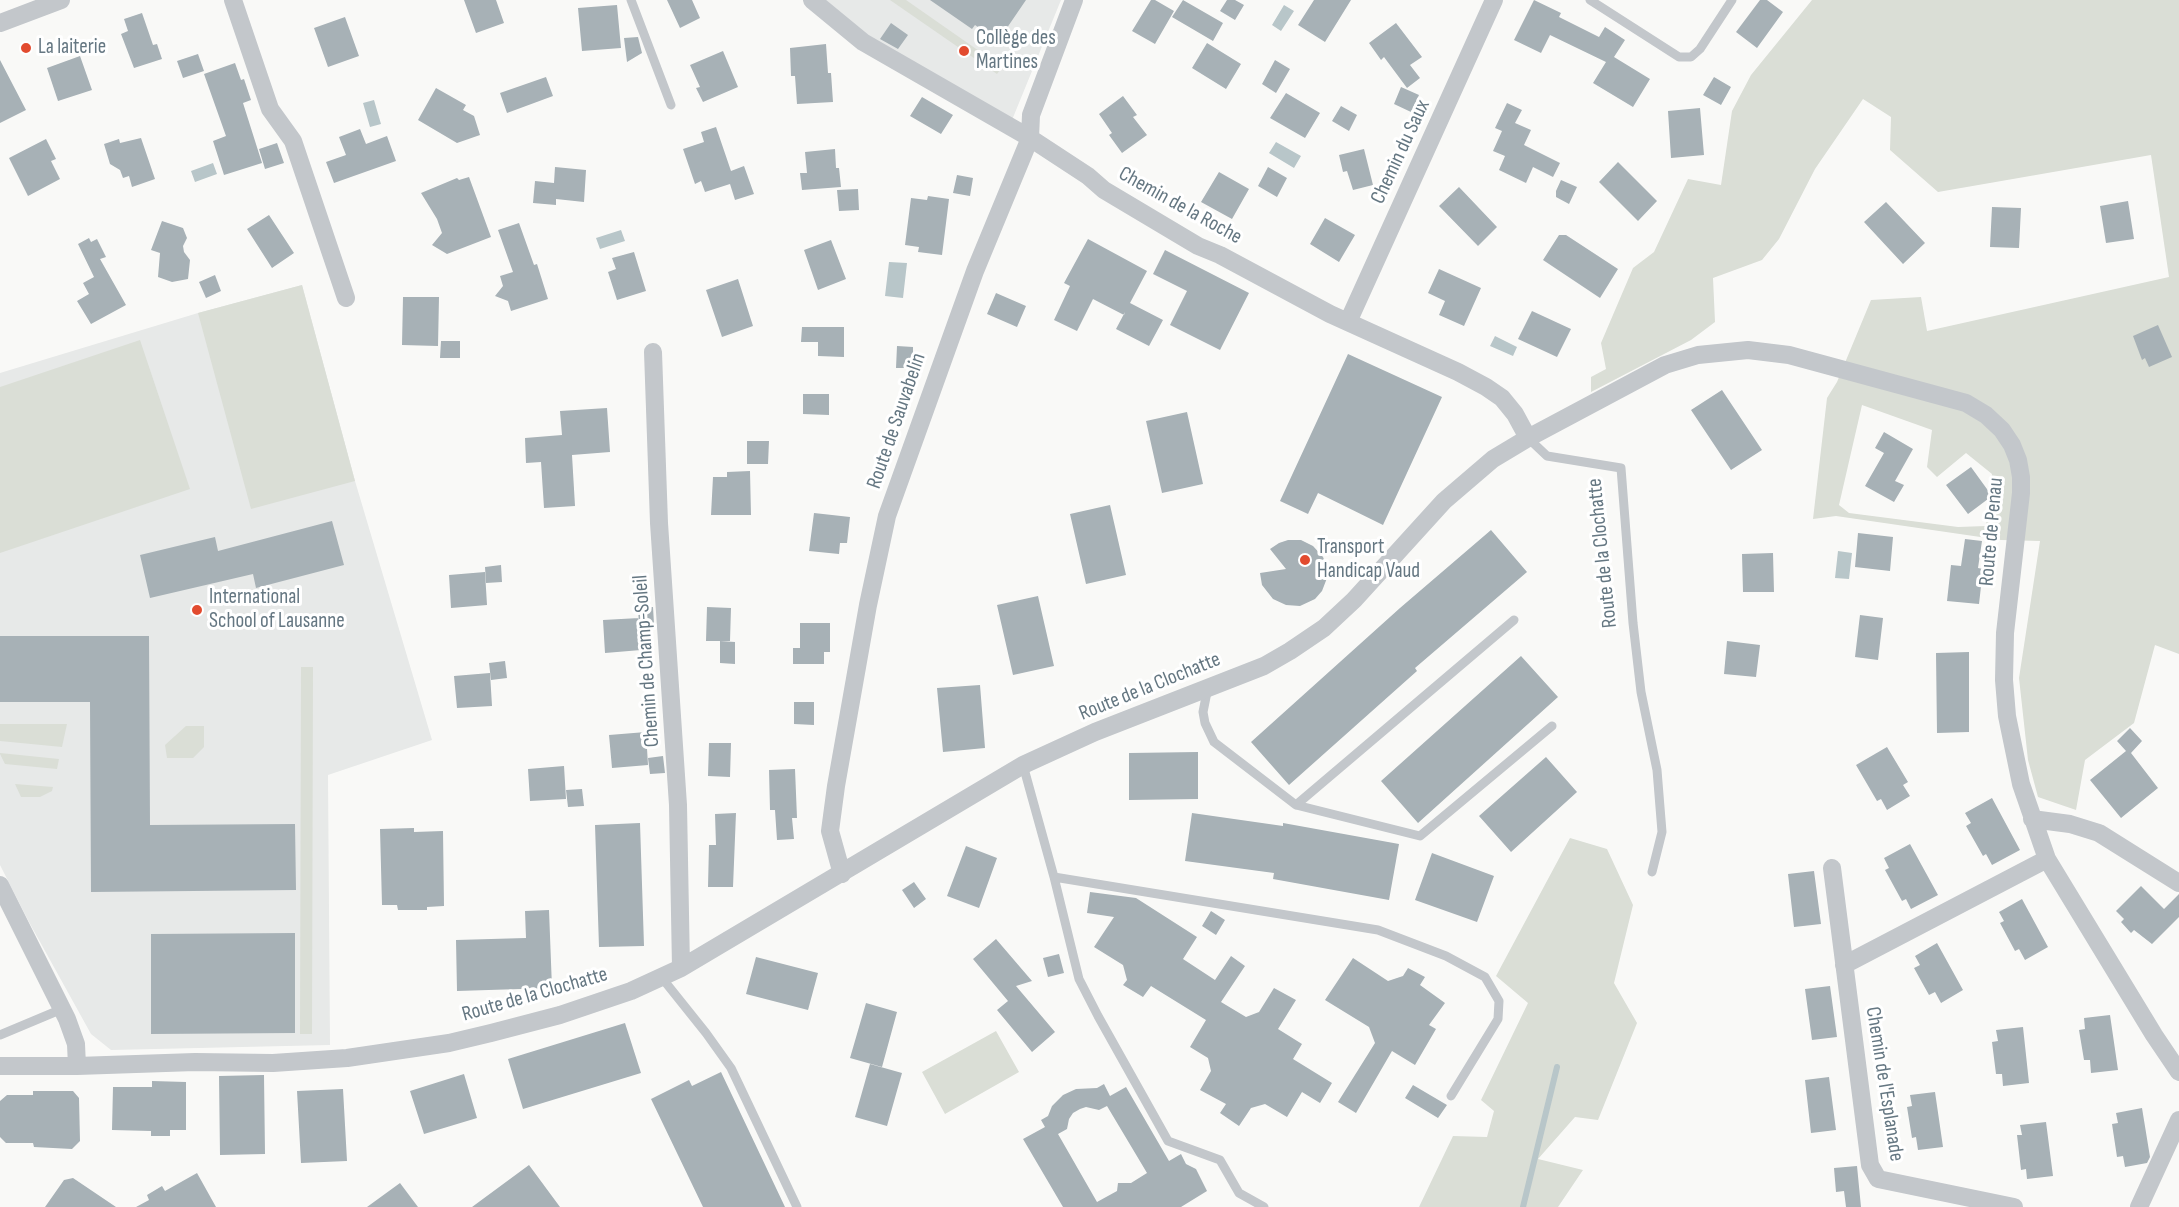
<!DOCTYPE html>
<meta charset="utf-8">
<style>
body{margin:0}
canvas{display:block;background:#f9f9f7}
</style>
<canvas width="2179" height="1207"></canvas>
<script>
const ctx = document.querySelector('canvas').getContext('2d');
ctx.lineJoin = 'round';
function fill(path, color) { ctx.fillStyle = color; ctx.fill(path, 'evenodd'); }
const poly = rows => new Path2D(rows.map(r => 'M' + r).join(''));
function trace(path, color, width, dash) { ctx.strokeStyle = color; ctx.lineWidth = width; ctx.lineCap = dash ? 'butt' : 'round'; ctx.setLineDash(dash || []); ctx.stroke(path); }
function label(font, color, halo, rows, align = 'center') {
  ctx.font = font + ' "Sofia Sans Condensed",sans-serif'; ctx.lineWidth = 6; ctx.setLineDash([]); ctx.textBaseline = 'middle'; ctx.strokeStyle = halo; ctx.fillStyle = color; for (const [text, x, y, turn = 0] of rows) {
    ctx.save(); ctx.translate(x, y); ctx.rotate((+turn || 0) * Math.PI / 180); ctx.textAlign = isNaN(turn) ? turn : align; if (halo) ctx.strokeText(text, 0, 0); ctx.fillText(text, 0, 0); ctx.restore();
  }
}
const built = poly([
 [823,0,1061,0,1012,120,874,42],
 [302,285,355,481,432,740,328,775,330,1045,111,1050,91,1034,29,922,0,865,0,373,198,313]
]);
const green = poly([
 [890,0,906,0,1002,67,997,74],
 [1812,0,2179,0,2179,654,2155,645,2134,723,2085,760,2076,810,2038,797,2028,760,2019,678,2040,541,2001,540,1836,516,1813,519,1827,398,1837,382,1871,300,1921,297,1927,331,2169,277,2151,155,1938,192,1890,150,1891,117,1863,99,1815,169,1779,239,1762,260,1713,278,1715,322,1691,340,1591,392,1591,377,1606,369,1601,343,1633,268,1654,252,1688,179,1721,185,1732,111,1751,75],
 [1862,405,1932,430,1927,467,1937,477,1966,453,1992,474,1986,526,1958,527,1849,513,1839,505],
 [302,285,355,481,251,509,198,313],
 [140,340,190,489,0,553,0,387],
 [301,667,313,667,312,1034,300,1034],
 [67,724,62,747,0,741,0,724],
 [186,726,204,726,204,747,193,758,167,758,165,745],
 [0,754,0,753,59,759,57,769,5,764],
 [15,784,53,787,52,791,40,797,21,797],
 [1570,838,1607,849,1633,905,1614,983,1637,1023,1598,1120,1575,1117,1538,1159,1583,1170,1558,1207,1419,1207,1453,1136,1487,1137,1494,1111,1481,1100,1528,1003,1496,976],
 [996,1031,1019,1072,945,1114,922,1072]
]);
const water = poly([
 [1284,5,1294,11,1281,31,1272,25],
 [374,100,381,124,370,127,363,103],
 [1276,142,1301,156,1294,168,1269,153],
 [213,163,217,174,195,182,191,171],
 [621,230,625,241,600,249,596,238],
 [889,262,907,263,903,298,885,296],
 [1495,336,1517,347,1513,356,1490,346],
 [1838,551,1852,553,1849,579,1835,578]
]);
const stream = poly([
 [1523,1207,1557,1067]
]);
const building = poly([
 [464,0,496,0,504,23,476,33],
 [667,0,692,0,700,18,680,28],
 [930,0,1026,0,998,41,975,25,972,29],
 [1151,0,1155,0,1174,11,1155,44,1132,31],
 [1183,0,1223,23,1213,41,1172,17],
 [1227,0,1235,0,1244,5,1235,20,1220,11],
 [1314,0,1351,0,1325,42,1298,25],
 [1534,0,1561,13,1559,17,1599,37,1605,27,1625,40,1614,57,1650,79,1633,107,1593,83,1606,62,1550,35,1541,53,1514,40],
 [1760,0,1767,0,1783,12,1757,48,1736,32],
 [617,5,621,48,582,51,578,8],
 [142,13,153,45,157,44,162,59,134,68,121,34,128,31,124,19],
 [345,17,359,56,328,67,314,28],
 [891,23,908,35,898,49,880,39],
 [1396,23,1422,57,1410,65,1420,78,1407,88,1384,57,1381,60,1369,43],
 [638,37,642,53,627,62,624,38],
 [1207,43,1241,64,1226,89,1192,68],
 [826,44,828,73,831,73,833,102,797,104,795,76,791,76,790,48],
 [723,51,738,87,703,102,696,88,700,87,690,65],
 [198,54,204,71,183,78,177,61],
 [80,56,92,90,58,101,47,68],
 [0,60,26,110,0,123],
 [1275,60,1290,69,1276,93,1262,84],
 [235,63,241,80,244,79,251,100,243,103,262,163,224,175,213,141,226,136,204,74],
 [546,77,553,96,507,113,500,93],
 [1714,77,1731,87,1721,105,1703,95],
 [1401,87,1419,95,1411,112,1394,104],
 [436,88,466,105,463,110,474,116,480,135,457,143,418,120],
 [1286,93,1320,113,1305,138,1270,118],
 [1123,96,1137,115,1133,117,1147,135,1122,153,1109,135,1112,133,1099,114],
 [922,97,953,115,941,134,910,116],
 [1507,103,1522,110,1515,123,1531,130,1524,145,1560,163,1553,177,1533,167,1526,183,1499,170,1505,156,1493,151,1502,131,1495,128],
 [1341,106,1357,115,1349,131,1332,121],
 [1700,108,1704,155,1671,158,1668,111],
 [716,127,731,171,744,166,754,194,735,200,730,184,705,192,701,181,695,184,683,149,704,142,701,132],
 [360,129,366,144,387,136,396,161,334,183,326,162,346,155,339,137],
 [141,138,155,179,132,187,129,176,123,178,120,170,110,164,104,144,119,139,120,143],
 [46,139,56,159,51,161,60,179,28,196,9,158],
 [277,143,284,163,265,169,259,149],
 [835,149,836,168,839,168,841,187,802,190,800,173,807,173,805,152],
 [1364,149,1373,185,1353,190,1347,171,1343,172,1339,155],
 [1618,162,1657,201,1638,221,1599,182],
 [555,167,586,170,584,202,556,199,556,205,533,203,535,181,554,183],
 [1268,167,1287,178,1277,197,1258,186],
 [1219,172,1249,189,1232,219,1201,202],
 [957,175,973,178,970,196,953,193],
 [469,177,491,237,447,254,432,245,442,233,437,219,421,193,457,178,459,180],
 [1561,180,1577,187,1569,204,1556,197,1556,191],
 [1459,187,1497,227,1478,246,1439,206],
 [858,189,859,210,839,211,837,190],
 [928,196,949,199,942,255,918,252,919,247,905,245,911,198,927,200],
 [2128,201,2134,239,2106,243,2100,206],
 [1886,202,1925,243,1903,264,1864,222],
 [1992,207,2021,208,2019,248,1990,247],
 [269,215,294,253,272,268,247,229],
 [1325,218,1355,235,1339,262,1310,244],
 [162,221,183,228,187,238,183,246,184,252,190,260,188,279,172,282,158,277,160,253,151,250],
 [519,223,534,265,537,264,548,299,511,311,508,301,495,296,503,286,500,276,513,272,498,230],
 [1559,235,1566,235,1618,269,1600,298,1543,260],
 [89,238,91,242,97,239,106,257,100,259,126,305,91,324,77,301,89,294,83,283,94,277,78,244],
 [1088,239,1147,271,1130,303,1163,320,1149,346,1116,329,1125,312,1124,315,1093,299,1077,331,1054,320,1070,286,1064,283],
 [831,240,846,279,818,290,804,250],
 [1165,250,1249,293,1220,350,1170,325,1187,291,1153,274],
 [634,252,646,291,617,300,608,272,616,269,612,258],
 [1439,269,1481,288,1464,326,1439,315,1445,301,1428,293],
 [215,275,221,291,206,298,199,282],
 [738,279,753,326,722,337,706,290],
 [996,293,1026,306,1017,327,987,314],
 [403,297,439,297,438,346,402,345],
 [1532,311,1571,329,1557,357,1518,339],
 [2158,325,2172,357,2149,367,2145,358,2142,360,2133,336],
 [802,327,844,327,844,357,818,356,818,342,801,342],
 [441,341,460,341,460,358,440,358],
 [897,346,913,347,913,368,896,368],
 [1348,354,1442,397,1383,525,1318,493,1308,514,1280,501],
 [1722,390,1762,450,1731,470,1691,410],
 [803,394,829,394,829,415,803,414],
 [607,408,610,452,572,455,575,506,544,508,541,462,526,463,525,438,562,435,560,411],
 [1187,412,1203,484,1162,493,1146,421],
 [1884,432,1913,449,1895,481,1904,485,1894,502,1865,486,1884,453,1875,448],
 [747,441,769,441,768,464,747,464],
 [1971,467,1992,496,1968,514,1946,485],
 [750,471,751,515,711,515,713,477,727,477,727,472],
 [1110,505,1126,575,1086,584,1070,514],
 [814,513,850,517,847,543,840,543,839,554,809,551],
 [332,521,344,565,256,588,253,574,150,598,140,555,215,537,218,551],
 [1491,530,1527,572,1415,668,1417,671,1289,785,1251,742,1400,608],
 [1858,533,1893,537,1890,571,1855,567],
 [1965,539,1982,541,1978,568,1983,569,1979,604,1947,601,1951,565,1961,566],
 [1288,540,1301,540,1313,546,1323,557,1327,567,1327,578,1322,591,1315,599,1300,606,1286,605,1273,599,1262,585,1260,573,1286,569,1270,549,1279,543],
 [1773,553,1774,592,1743,592,1742,554],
 [501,565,502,582,486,583,485,567],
 [485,572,487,605,451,608,449,575],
 [1038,596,1054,666,1013,675,997,605],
 [653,607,654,624,639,625,638,608],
 [707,607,731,608,730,641,706,641],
 [1860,615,1883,618,1878,660,1855,657],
 [639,618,641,650,605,653,603,620],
 [800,623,830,623,830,652,824,652,824,664,793,664,793,648,800,648],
 [0,636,149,636,150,825,295,824,296,890,91,892,90,702,0,702],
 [720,641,735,642,735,664,720,663],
 [1727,641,1760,645,1756,677,1724,674],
 [1969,652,1969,732,1937,733,1936,653],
 [1521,656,1558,697,1418,823,1381,781],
 [505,661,507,678,491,680,489,663],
 [490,673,492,706,457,708,454,676],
 [980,685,985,748,943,752,937,688],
 [794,702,814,702,814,725,794,724],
 [2130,728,2142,741,2131,753,2158,788,2121,818,2090,780,2126,751,2117,741],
 [646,732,648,765,612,768,609,735],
 [709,743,731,743,730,777,708,776],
 [1887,747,1908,782,1903,785,1910,796,1887,810,1881,799,1877,801,1856,765],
 [1198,752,1198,799,1129,800,1129,753],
 [663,756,665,773,650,774,648,758],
 [1546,757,1577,792,1511,852,1479,816],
 [564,766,566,799,530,801,528,769],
 [795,769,797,818,792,818,794,839,777,840,775,810,770,810,769,770],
 [582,789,584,806,568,807,566,790],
 [1992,798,2020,850,1992,865,1986,854,1983,856,1966,826,1971,823,1965,813],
 [736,813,733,887,708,887,709,845,716,845,715,814],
 [1192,813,1283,826,1283,823,1399,844,1389,900,1273,879,1274,873,1185,861],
 [640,823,644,946,599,947,595,825],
 [414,828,414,832,443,831,444,906,427,907,427,910,398,910,397,905,382,905,380,829],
 [1910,844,1938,895,1911,909,1906,899,1902,901,1885,870,1889,868,1884,858],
 [966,846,997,858,979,908,947,896],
 [1432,853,1494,876,1477,922,1415,900],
 [1814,871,1821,924,1794,927,1788,874],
 [914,882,926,899,914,908,902,890],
 [2141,886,2164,909,2179,894,2179,917,2152,944,2134,930,2131,933,2121,922,2124,919,2116,911],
 [1090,892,1136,898,1197,937,1183,959,1215,980,1231,956,1245,966,1221,1002,1246,1017,1259,1012,1274,988,1296,1000,1278,1029,1302,1044,1293,1059,1332,1083,1320,1103,1302,1092,1287,1117,1265,1104,1251,1108,1239,1126,1220,1113,1226,1104,1200,1090,1211,1071,1208,1058,1190,1047,1206,1020,1151,986,1143,997,1123,985,1127,980,1123,965,1094,947,1114,917,1087,913],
 [2022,899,2048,947,2025,960,2019,949,2015,951,2000,923,2004,921,1999,912],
 [549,910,552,988,457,991,456,940,526,938,525,911],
 [1211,911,1225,920,1216,935,1202,926],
 [295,933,295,1033,151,1034,151,934],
 [996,939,1032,981,1016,986,1055,1032,1032,1052,997,1010,1008,1001,973,959],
 [1937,943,1963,990,1941,1003,1935,992,1929,995,1914,968,1920,965,1915,956],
 [1059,954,1064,973,1048,977,1043,958],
 [756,957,818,973,808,1010,746,994],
 [1353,958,1388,981,1403,976,1408,968,1425,977,1420,985,1445,1003,1429,1025,1436,1029,1415,1065,1392,1051,1356,1113,1338,1102,1375,1043,1369,1027,1325,1000],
 [1830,986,1837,1037,1812,1040,1805,989],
 [866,1003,897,1012,882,1067,850,1058],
 [2110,1015,2118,1070,2091,1073,2090,1060,2084,1060,2079,1030,2085,1029,2084,1018],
 [625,1023,641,1073,523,1109,508,1059],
 [2023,1027,2029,1083,2003,1086,2002,1074,1996,1074,1992,1042,1998,1041,1996,1030],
 [870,1064,902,1073,887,1126,855,1117],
 [721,1072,785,1207,703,1207,651,1099,689,1080,692,1086],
 [464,1074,477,1118,424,1134,410,1091],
 [264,1075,265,1154,220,1155,219,1076],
 [1829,1077,1836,1130,1811,1133,1805,1080],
 [152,1081,186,1082,186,1130,170,1130,170,1136,151,1136,151,1131,112,1130,113,1087,152,1087],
 [1104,1084,1110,1096,1126,1087,1169,1161,1181,1154,1186,1164,1196,1169,1207,1191,1181,1207,1063,1207,1023,1139,1045,1127,1041,1120,1048,1116,1052,1106,1063,1095,1076,1089,1097,1088],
 [1107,1106,1147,1173,1131,1183,1118,1183,1117,1191,1097,1202,1058,1134,1067,1129,1069,1119,1073,1113,1080,1109,1086,1107,1099,1110],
 [1413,1085,1447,1105,1438,1118,1405,1098],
 [343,1089,347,1161,301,1163,297,1091],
 [33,1091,73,1091,79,1098,80,1141,72,1149,34,1147,33,1143,6,1143,0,1137,0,1101,7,1095,33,1095],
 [1935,1092,1943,1147,1918,1150,1916,1137,1912,1138,1907,1107,1912,1106,1910,1095],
 [2142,1108,2150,1157,2147,1163,2125,1167,2123,1156,2117,1157,2112,1124,2118,1123,2116,1113],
 [2046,1122,2053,1176,2027,1179,2026,1169,2021,1170,2017,1135,2022,1135,2020,1125],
 [529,1165,560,1207,472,1207],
 [1857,1166,1861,1207,1846,1207,1844,1191,1836,1192,1834,1168],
 [197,1173,216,1207,136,1207,149,1200,147,1195,162,1186,165,1191],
 [73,1178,116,1207,45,1207,64,1180],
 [400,1183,418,1207,367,1207]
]);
const lane = poly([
 [631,0,671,105],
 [1590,0,1679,57,1691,57,1700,49,1732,0],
 [1528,438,1547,456,1621,468,1633,623,1641,692,1657,770,1662,832,1652,872],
 [1208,687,1203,712,1205,723,1214,742,1296,805,1514,620],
 [1023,765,1054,877,1079,979,1098,1016,1168,1141,1220,1160,1239,1193,1264,1207],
 [1296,805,1420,836,1552,726],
 [1054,877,1378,930,1446,956,1485,977,1499,1001,1498,1019,1451,1096],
 [662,978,706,1033,731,1068,797,1207],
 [0,1035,62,1009]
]);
const street = poly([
 [233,0,270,109,293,141,346,298],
 [812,0,863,42,1030,138,1088,176,1104,190,1198,246,1220,255,1330,314,1458,372,1486,387,1502,398,1515,414,1528,438],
 [0,23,61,0],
 [1348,322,1494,0],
 [653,352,659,523,678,805,681,968],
 [2032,819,2070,824,2099,833,2179,883],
 [1832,868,1870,1165,1878,1179,2014,1207],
 [842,874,830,831,836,786,868,605,887,516,975,271,1030,138,1031,115,1074,0],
 [0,885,67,1019,76,1044,77,1066],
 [1844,965,2047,859],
 [0,1066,77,1066,195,1062,273,1063,347,1058,449,1043,491,1033,560,1015,631,991,681,968,1023,765,1095,732,1264,666,1290,651,1324,628,1354,600,1444,501,1493,459,1528,438,1665,365,1698,355,1748,350,1789,355,1966,403,1986,415,2002,430,2012,445,2018,460,2021,477,2021,493,2005,633,2004,680,2007,716,2021,784,2047,859,2154,1035,2179,1072],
 [2139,1207,2179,1120]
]);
const markers = [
 [26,48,6,"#e24b2f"],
 [964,51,6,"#e24b2f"],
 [1305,560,6,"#e24b2f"],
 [197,610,6,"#e24b2f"]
];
const poiNames = [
 ["Collège des",976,39],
 ["Martines",976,63],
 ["La laiterie",38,48],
 ["Transport",1317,548],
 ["Handicap Vaud",1317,572],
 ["International",209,598],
 ["School of Lausanne",209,622]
];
const streetNames = [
 ["Chemin du Saux",1401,152,-65],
 ["Chemin de la Roche",1180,206,29],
 ["Route de Sauvabelin",897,421,-71],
 ["Route de Penau",1992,532,-85],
 ["Route de la Clochatte",1603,553,-96],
 ["Chemin de Champ-Soleil",647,661,-94],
 ["Route de la Clochatte",1150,687,-22],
 ["Route de la Clochatte",535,995,-16],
 ["Chemin de l'Esplanade",1884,1084,81]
];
fill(built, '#e7e9e8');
fill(green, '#daded6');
fill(water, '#b8c6c9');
trace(stream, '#b8c6c9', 6);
fill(building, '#a7b1b6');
trace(lane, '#c3c7cb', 9);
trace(street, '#c3c7cb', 18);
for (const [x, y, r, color] of markers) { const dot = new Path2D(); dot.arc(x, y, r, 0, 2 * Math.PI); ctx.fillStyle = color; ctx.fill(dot); trace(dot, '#fff', 2); }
label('21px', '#657782', '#fff', poiNames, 'left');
label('21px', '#657782', '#fff', streetNames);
</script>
